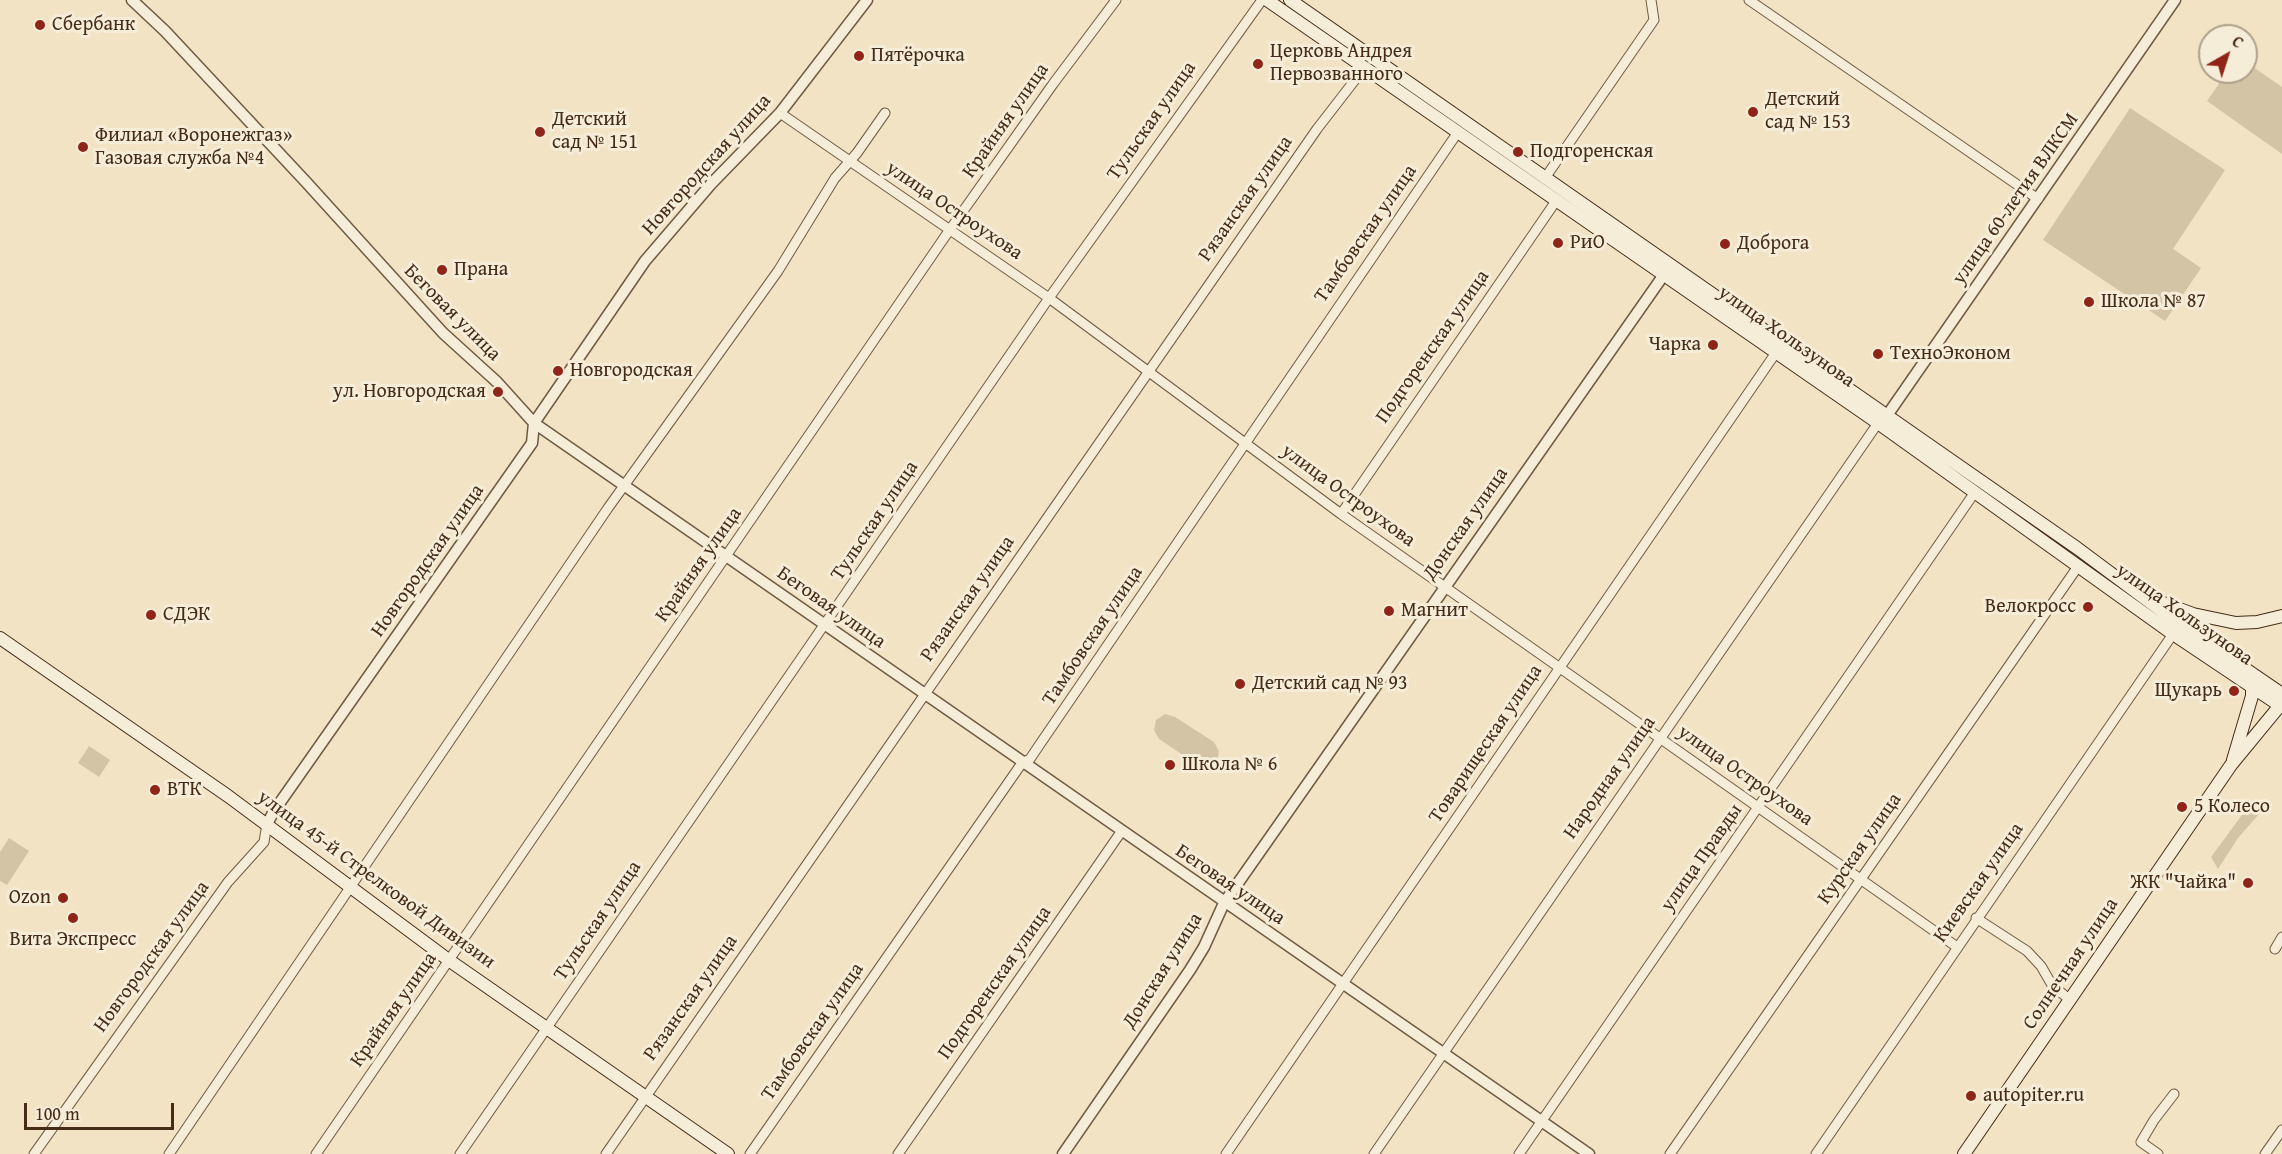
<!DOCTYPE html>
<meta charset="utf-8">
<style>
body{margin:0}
#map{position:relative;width:2282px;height:1154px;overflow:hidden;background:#f1e3c4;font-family:"Gentium Book Plus",serif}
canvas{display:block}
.north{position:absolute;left:2198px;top:24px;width:60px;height:60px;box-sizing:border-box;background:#f6edd9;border:2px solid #afa08b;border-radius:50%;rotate:39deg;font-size:16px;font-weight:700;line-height:24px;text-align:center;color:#442c16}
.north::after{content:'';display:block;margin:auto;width:21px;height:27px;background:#8f2418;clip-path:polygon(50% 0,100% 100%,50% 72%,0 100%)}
.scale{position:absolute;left:24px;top:1103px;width:150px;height:27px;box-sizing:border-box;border:3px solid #442c16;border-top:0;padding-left:8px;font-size:18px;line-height:21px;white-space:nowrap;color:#442c16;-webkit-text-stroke:4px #f6edd9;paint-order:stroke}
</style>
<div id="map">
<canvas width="2282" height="1154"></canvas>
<div class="north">С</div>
<div class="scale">100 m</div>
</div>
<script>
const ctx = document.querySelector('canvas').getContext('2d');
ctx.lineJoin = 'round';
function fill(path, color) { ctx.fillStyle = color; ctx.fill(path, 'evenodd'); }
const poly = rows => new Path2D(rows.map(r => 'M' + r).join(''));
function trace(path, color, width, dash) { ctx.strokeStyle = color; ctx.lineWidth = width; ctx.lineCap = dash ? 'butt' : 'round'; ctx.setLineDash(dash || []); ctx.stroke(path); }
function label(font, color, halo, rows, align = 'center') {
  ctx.font = font + ' "Gentium Book Plus",serif'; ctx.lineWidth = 6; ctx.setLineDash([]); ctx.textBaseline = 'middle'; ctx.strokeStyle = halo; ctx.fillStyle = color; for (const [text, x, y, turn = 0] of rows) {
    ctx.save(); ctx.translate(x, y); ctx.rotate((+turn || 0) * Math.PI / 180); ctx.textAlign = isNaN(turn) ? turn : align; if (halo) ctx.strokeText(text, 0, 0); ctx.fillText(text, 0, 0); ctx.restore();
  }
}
const green = poly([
 [2246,62,2282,87,2282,154,2207,101,2227,72,2246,72],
 [2130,108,2225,170,2173,249,2201,268,2165,321,2043,240],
 [1165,714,1175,717,1214,742,1219,751,1217,762,1208,767,1198,765,1159,739,1154,730,1156,720],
 [89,746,110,760,99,777,78,763],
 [2250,804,2260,813,2238,838,2218,869,2211,857],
 [9,838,29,851,7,885,0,881,0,852]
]);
const minor = poly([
 [1749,0,2038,199],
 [780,113,1049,298,1341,514,1957,947],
 [1545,178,1654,20,1651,0],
 [1341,514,1556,201],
 [1976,918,2027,951,2041,966,2052,985,2070,1000],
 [2275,949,2282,937],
 [34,1154,228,882,264,842,267,824],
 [169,1154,608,508,778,271,835,178,857,153,885,113],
 [316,1154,944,238,1053,84,1116,0],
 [460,1154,1049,298,1262,0],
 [606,1154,1317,129,1365,67],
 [750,1154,1022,763,1030,759,1038,747,1458,132],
 [898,1154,1121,832],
 [1226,1154,1775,354],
 [1374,1154,1878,423],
 [1519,1154,1975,492],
 [1670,1154,2079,565],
 [1816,1154,2173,634],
 [2158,1154,2141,1142,2154,1120,2174,1094],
 [2265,1154,2282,1130]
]);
const tertiary = poly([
 [132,0,165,31,306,182,443,333,497,382,534,423,1589,1154],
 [1886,417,2175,0],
 [267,824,274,811,532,443,534,423,645,261,711,184,780,113,867,0],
 [1063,1154,1190,970,1204,947,1224,903,1663,276]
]);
const secondary = poly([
 [1267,0,1878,423,2173,634,2282,707],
 [1290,0,2077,548,2171,618,2282,694],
 [2155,600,2193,614,2236,623,2257,622,2282,616],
 [0,638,228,796,450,961,728,1154],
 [2233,760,2252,696,2252,681],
 [1964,1154,2231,765,2282,703]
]);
const markers = [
 [40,25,6,"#8f2418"],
 [859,56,6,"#8f2418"],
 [1258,64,6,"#8f2418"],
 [1753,112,6,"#8f2418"],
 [540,132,6,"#8f2418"],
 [83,147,6,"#8f2418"],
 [1518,152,6,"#8f2418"],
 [1558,243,6,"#8f2418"],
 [1725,244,6,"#8f2418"],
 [442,270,6,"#8f2418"],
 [2089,302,6,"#8f2418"],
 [1713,345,6,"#8f2418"],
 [1878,354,6,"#8f2418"],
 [558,371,6,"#8f2418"],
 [498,392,6,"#8f2418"],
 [2088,607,6,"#8f2418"],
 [1389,611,6,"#8f2418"],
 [151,615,6,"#8f2418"],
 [1240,684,6,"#8f2418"],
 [2234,691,6,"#8f2418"],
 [1170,765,6,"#8f2418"],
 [155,790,6,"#8f2418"],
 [2182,807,6,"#8f2418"],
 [2248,883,6,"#8f2418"],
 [63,898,6,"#8f2418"],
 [73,918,6,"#8f2418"],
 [1971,1096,6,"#8f2418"]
];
const poiNames = [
 ["Сбербанк",52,25],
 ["Церковь Андрея",1270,52],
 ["Первозванного",1270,75],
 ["Пятёрочка",871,56],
 ["Детский",1765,100],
 ["сад № 153",1765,123],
 ["Детский",552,120],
 ["сад № 151",552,143],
 ["Филиал «Воронежгаз»",95,136],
 ["Газовая служба №4",95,159],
 ["Подгоренская",1530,152],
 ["РиО",1570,243],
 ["Доброга",1737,244],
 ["Прана",454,270],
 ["Школа № 87",2101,302],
 ["Чарка",1701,345,"right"],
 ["ТехноЭконом",1890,354],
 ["Новгородская",570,371],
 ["ул. Новгородская",486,392,"right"],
 ["Велокросс",2076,607,"right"],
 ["Магнит",1401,611],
 ["СДЭК",163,615],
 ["Детский сад № 93",1252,684],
 ["Щукарь",2222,691,"right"],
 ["Школа № 6",1182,765],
 ["ВТК",167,790],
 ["5 Колесо",2194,807],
 ["ЖК \"Чайка\"",2236,883,"right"],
 ["Ozon",51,898,"right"],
 ["Вита Экспресс",73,940,"center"],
 ["autopiter.ru",1983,1096]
];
const streetNames = [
 ["Крайняя улица",1006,121,-55],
 ["Тульская улица",1152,121,-55],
 ["Новгородская улица",707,165,-48],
 ["Рязанская улица",1246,199,-55],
 ["улица 60-летия ВЛКСМ",2016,199,-55],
 ["улица Остроухова",954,211,34],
 ["Тамбовская улица",1366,234,-55],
 ["Беговая улица",452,313,45],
 ["улица Хользунова",1786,337,35],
 ["Подгоренская улица",1433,347,-55],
 ["улица Остроухова",1348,496,36],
 ["Тульская улица",875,521,-56],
 ["Донская улица",1466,524,-55],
 ["Новгородская улица",428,561,-55],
 ["Крайняя улица",699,565,-55],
 ["Рязанская улица",968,599,-55],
 ["Беговая улица",831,608,35],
 ["улица Хользунова",2184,615,35],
 ["Тамбовская улица",1093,636,-56],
 ["Товарищеская улица",1486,744,-56],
 ["улица Остроухова",1745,776,35],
 ["Народная улица",1610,778,-55],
 ["Курская улица",1860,849,-55],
 ["улица Правды",1702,858,-55],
 ["улица 45-й Стрелковой Дивизии",376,880,36],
 ["Киевская улица",1979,883,-55],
 ["Беговая улица",1230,885,34],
 ["Тульская улица",598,921,-56],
 ["Новгородская улица",152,957,-54],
 ["Солнечная улица",2071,964,-56],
 ["Донская улица",1163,971,-58],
 ["Подгоренская улица",995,983,-55],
 ["Рязанская улица",691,998,-55],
 ["Крайняя улица",394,1010,-55],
 ["Тамбовская улица",813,1032,-55]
];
fill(green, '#d4c4a6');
trace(minor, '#6f5a42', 11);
trace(tertiary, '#6f5a42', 13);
trace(secondary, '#442c16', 14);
trace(minor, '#f6edd9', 9);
trace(tertiary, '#f6edd9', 10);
trace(secondary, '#f6edd9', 12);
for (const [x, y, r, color] of markers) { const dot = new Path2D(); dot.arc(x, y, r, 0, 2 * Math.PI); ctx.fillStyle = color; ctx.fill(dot); trace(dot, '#f6edd9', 2); }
label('20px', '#442c16', '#f6edd9', poiNames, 'left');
label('20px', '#442c16', '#f6edd9', streetNames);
</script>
